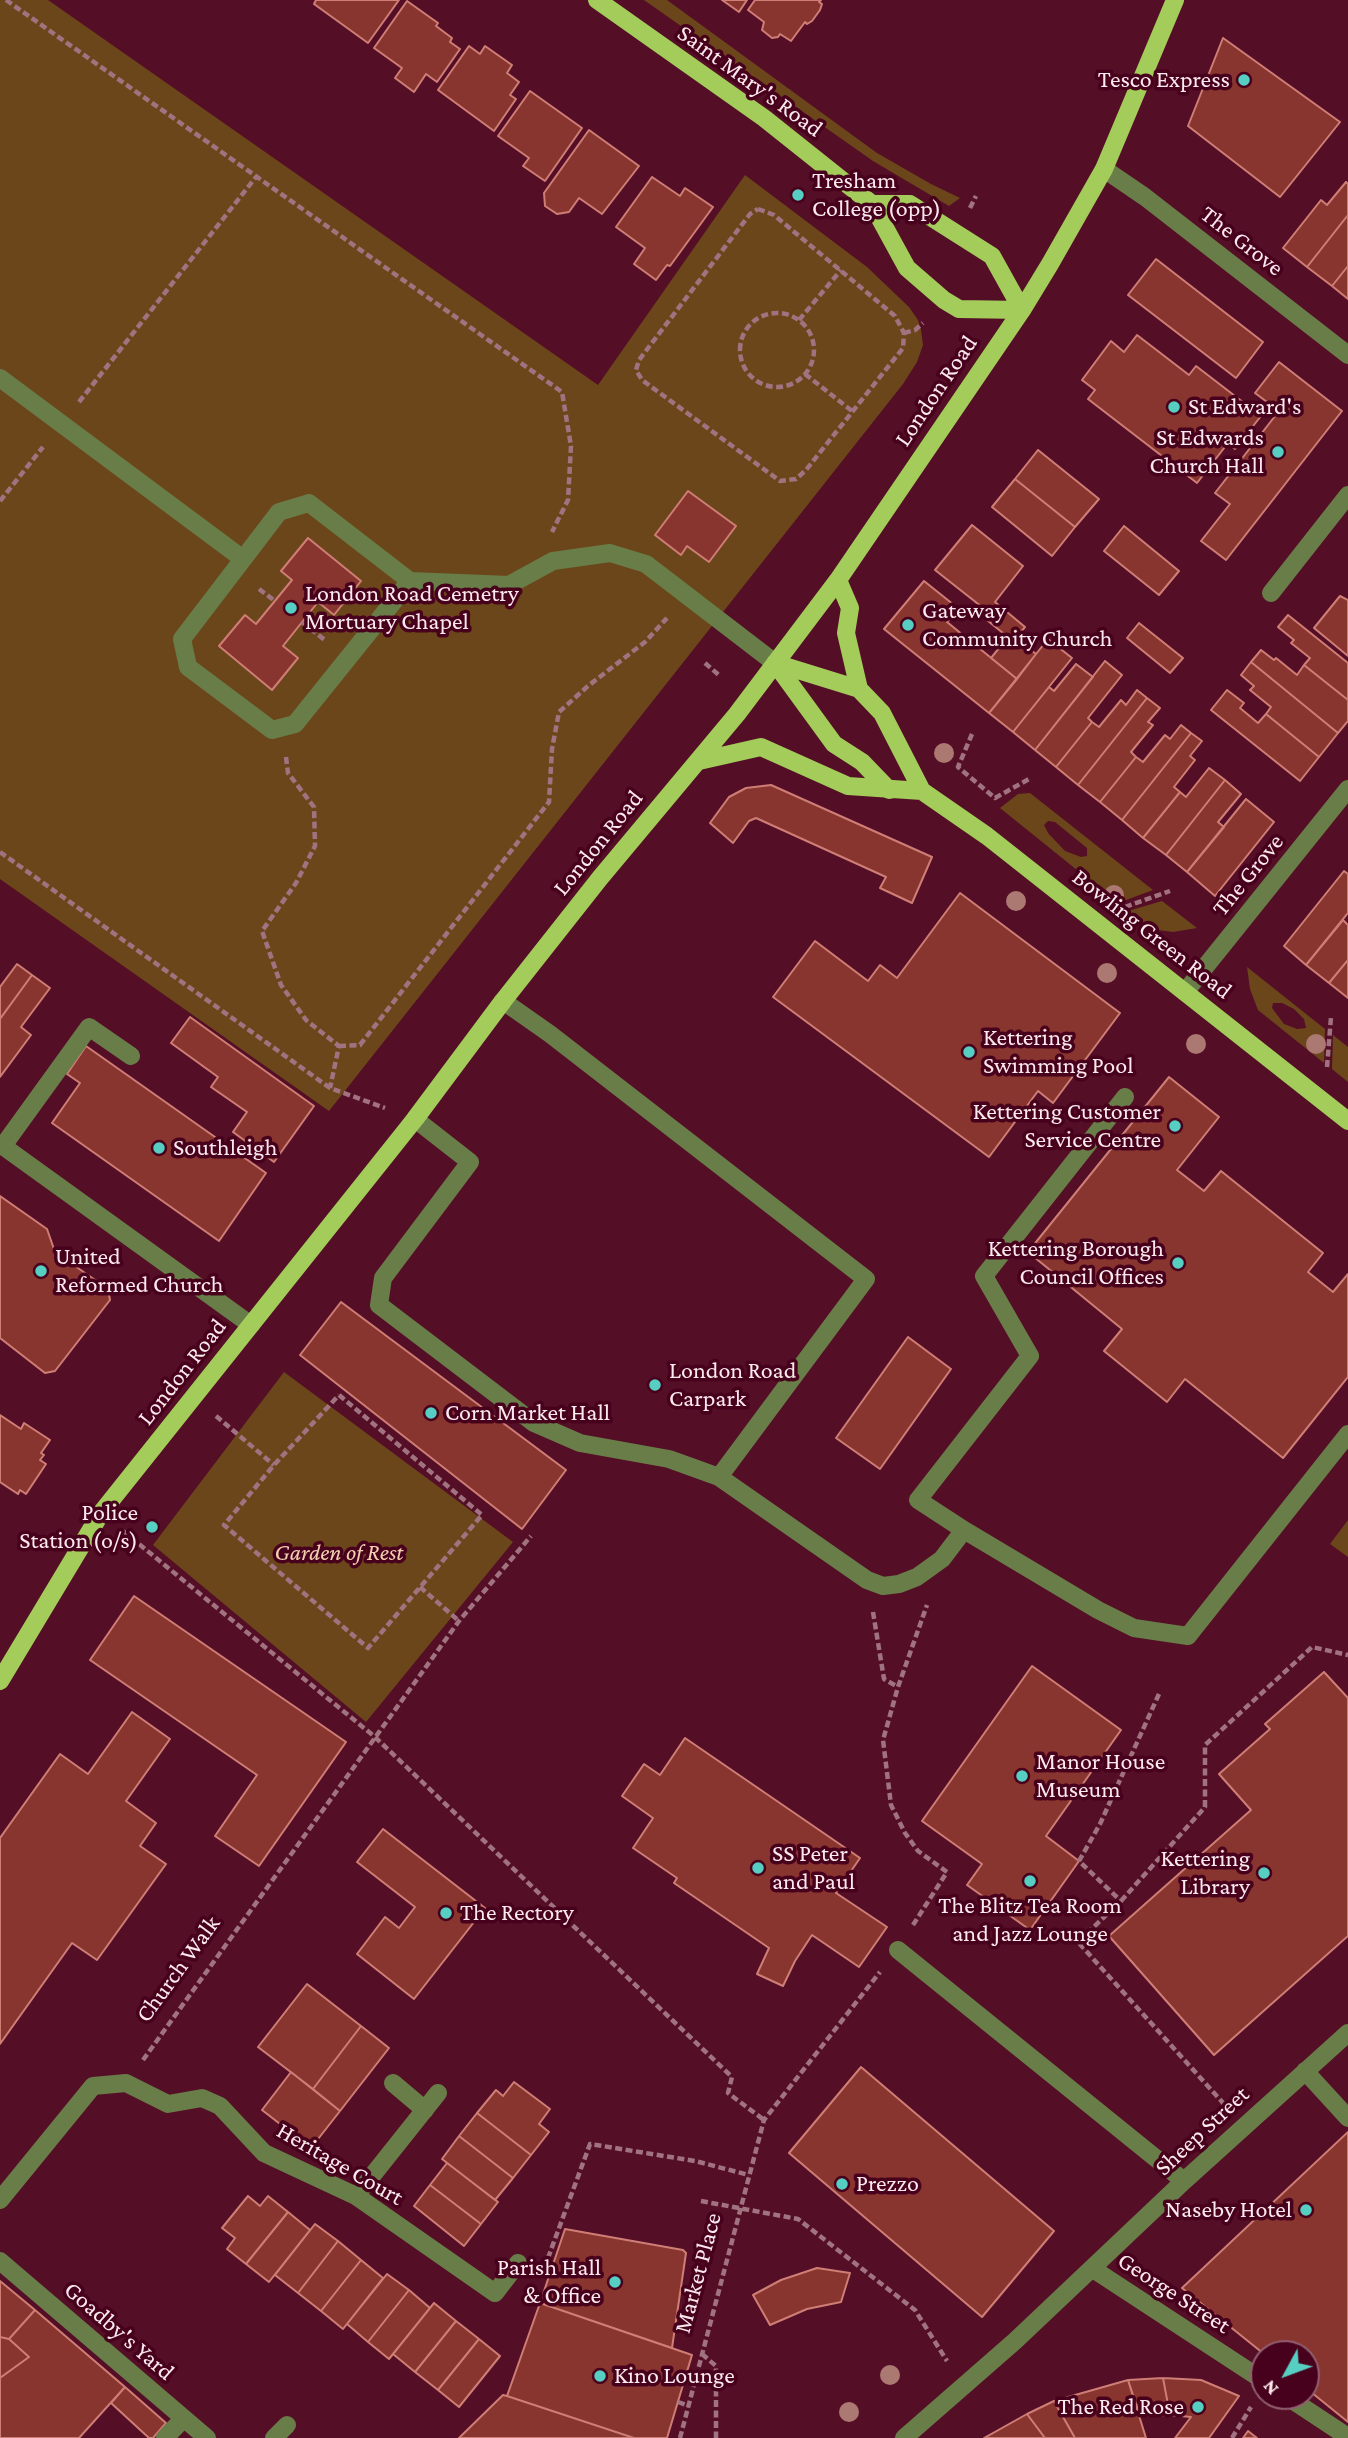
<!DOCTYPE html>
<style>
body{margin:0}
#map{position:relative;width:1348px;height:2438px;overflow:hidden;background:#540e26;font-family:"Crimson Pro",serif}
canvas{display:block}
.north{position:absolute;left:1250px;top:2340px;width:70px;height:70px;box-sizing:border-box;background:#48011c;border:2px solid #905e6f;border-radius:50%;rotate:229deg;font-size:19px;font-weight:700;line-height:28px;text-align:center;color:#fbe9ec}
.north::after{content:'';display:block;margin:auto;width:24px;height:32px;background:#57cec2;clip-path:polygon(50% 0,100% 100%,50% 72%,0 100%)}
</style>
<div id="map">
<canvas width="1348" height="2438"></canvas>
<div class="north">N</div>
</div>
<script>
const ctx = document.querySelector('canvas').getContext('2d');
ctx.lineJoin = 'round';
function fill(path, color) { ctx.fillStyle = color; ctx.fill(path, 'evenodd'); }
const poly = rows => new Path2D(rows.map(r => 'M' + r).join(''));
function trace(path, color, width, dash) { ctx.strokeStyle = color; ctx.lineWidth = width; ctx.lineCap = dash ? 'butt' : 'round'; ctx.setLineDash(dash || []); ctx.stroke(path); }
function label(font, color, halo, rows, align = 'center') {
  ctx.font = font + ' "Crimson Pro",serif'; ctx.lineWidth = 7; ctx.setLineDash([]); ctx.textBaseline = 'middle'; ctx.strokeStyle = halo; ctx.fillStyle = color; for (const [text, x, y, turn = 0] of rows) {
    ctx.save(); ctx.translate(x, y); ctx.rotate((+turn || 0) * Math.PI / 180); ctx.textAlign = isNaN(turn) ? turn : align; if (halo) ctx.strokeText(text, 0, 0); ctx.fillText(text, 0, 0); ctx.restore();
  }
}
const green = poly([
 [0,0,48,0,598,385,745,175,867,267,909,307,918,320,921,330,923,345,917,362,903,384,329,1111,0,879],
 [644,0,667,0,877,153,931,184,960,198,949,206,873,161],
 [1030,793,1153,890,1118,903,1000,808,1018,794],
 [1048,821,1055,822,1087,848,1087,856,1081,857,1065,851,1048,833,1044,825],
 [1162,901,1197,928,1173,932,1151,929,1128,911],
 [1247,967,1325,1029,1324,1063,1258,1010,1250,989],
 [1273,1003,1282,1003,1294,1009,1304,1019,1306,1028,1297,1029,1284,1024,1272,1008],
 [1333,1035,1348,1047,1348,1082,1332,1069],
 [284,1372,513,1542,366,1722,153,1545],
 [1348,1520,1348,1557,1330,1544]
]);
const building = poly([
 [316,0,399,0,368,43,314,4,316,0],
 [722,0,747,0,739,12,722,0],
 [755,0,821,0,819,2,822,4,820,10,812,21,807,24,805,22,791,41,780,34,778,37,772,38,762,30,764,22,748,10,755,0],
 [407,1,438,23,436,26,452,38,450,42,460,49,437,82,426,74,414,92,395,78,402,68,374,48,407,1],
 [1223,38,1340,122,1280,197,1188,126,1223,38],
 [469,46,480,54,485,46,512,65,507,73,519,82,510,95,516,99,494,131,438,90,469,46],
 [530,91,582,128,545,181,523,166,529,158,498,136,530,91],
 [589,130,639,166,602,214,579,198,569,212,557,214,545,206,544,193,589,130],
 [652,177,680,196,685,188,713,207,670,266,667,265,656,280,634,264,645,248,616,227,652,177],
 [1346,182,1348,184,1348,215,1307,267,1283,248,1321,200,1327,205,1346,182],
 [1348,215,1348,266,1332,286,1307,267,1348,215],
 [1156,259,1263,342,1236,378,1128,295,1156,259],
 [1348,266,1348,299,1332,286,1348,266],
 [1137,335,1189,375,1196,366,1261,416,1235,449,1228,443,1197,483,1088,399,1095,390,1082,380,1111,341,1124,352,1137,335],
 [1279,362,1342,411,1226,560,1201,541,1230,504,1215,493,1279,411,1255,393,1279,362],
 [1038,450,1099,499,1075,527,1015,479,1038,450],
 [1015,479,1075,527,1052,556,992,507,1015,479],
 [688,491,736,526,709,562,687,546,681,555,655,535,688,491],
 [972,525,1023,566,995,602,1025,627,1016,638,1036,654,1017,679,991,658,1008,637,983,617,987,611,935,570,972,525],
 [1124,526,1179,571,1159,595,1104,551,1124,526],
 [308,538,361,581,334,615,318,602,283,646,298,658,272,690,219,646,245,615,256,624,292,580,281,571,308,538],
 [924,581,959,609,947,622,1017,679,989,713,884,629,924,581],
 [1340,596,1348,600,1348,656,1314,628,1340,596],
 [1288,615,1348,663,1348,700,1304,665,1310,658,1291,643,1294,640,1278,627,1288,615],
 [1139,623,1183,658,1170,673,1127,638,1139,623],
 [1048,639,1072,658,1013,732,989,713,1048,639],
 [1261,650,1274,660,1276,658,1297,675,1304,665,1348,700,1348,721,1338,733,1251,662,1261,650],
 [1105,661,1122,675,1088,718,1092,722,1056,767,1035,750,1105,661],
 [1251,662,1338,733,1319,757,1266,714,1271,707,1250,690,1254,686,1241,675,1251,662],
 [1076,664,1093,677,1035,750,1013,732,1049,687,1054,691,1076,664],
 [1137,690,1147,698,1078,785,1056,767,1092,722,1099,727,1121,700,1126,705,1137,690],
 [1227,690,1244,703,1240,708,1258,723,1266,714,1319,757,1300,781,1211,710,1227,690],
 [1147,698,1160,708,1148,722,1153,725,1131,752,1136,757,1100,802,1078,785,1147,698],
 [1181,725,1191,733,1122,820,1100,802,1136,757,1143,762,1165,735,1170,739,1181,725],
 [1191,733,1202,741,1190,756,1195,760,1174,787,1180,792,1143,838,1122,820,1191,733],
 [1209,768,1225,780,1166,855,1143,838,1180,792,1186,797,1209,768],
 [1225,780,1241,794,1218,822,1224,827,1187,872,1166,855,1225,780],
 [771,785,932,857,912,903,880,888,886,877,756,818,749,821,733,843,710,823,729,797,746,788,771,785],
 [1246,799,1274,822,1215,896,1187,872,1246,799],
 [1344,871,1348,874,1348,913,1306,965,1284,946,1344,871],
 [960,893,1120,1013,1053,1103,1038,1091,989,1157,773,997,815,941,868,981,880,965,897,978,960,893],
 [1343,920,1348,925,1348,960,1329,983,1306,965,1343,920],
 [1348,960,1348,998,1329,983,1348,960],
 [17,964,32,975,0,1019,0,987,17,964],
 [32,975,50,988,21,1027,31,1035,0,1077,0,1019,32,975],
 [190,1017,314,1106,274,1162,233,1132,247,1112,211,1087,218,1077,171,1043,190,1017],
 [86,1046,266,1173,219,1241,52,1123,80,1083,67,1074,86,1046],
 [1169,1077,1219,1117,1177,1170,1204,1191,1221,1171,1323,1253,1308,1272,1333,1292,1348,1274,1348,1377,1283,1458,1185,1379,1167,1402,1104,1351,1122,1329,1028,1252,1169,1077],
 [0,1196,47,1229,55,1252,108,1289,110,1300,55,1371,45,1373,0,1338,0,1196],
 [341,1302,566,1470,522,1529,300,1355,341,1302],
 [908,1337,951,1369,880,1469,836,1438,908,1337],
 [0,1415,21,1429,24,1423,50,1440,41,1453,44,1455,40,1460,46,1464,26,1494,20,1490,18,1494,0,1482,0,1415],
 [134,1596,346,1742,259,1866,215,1836,257,1775,90,1660,134,1596],
 [1032,1666,1121,1730,1046,1836,1079,1861,1030,1930,967,1885,982,1864,922,1821,1032,1666],
 [1324,1672,1348,1698,1348,1936,1214,2055,1109,1936,1251,1810,1219,1774,1270,1729,1265,1724,1324,1672],
 [132,1712,170,1739,126,1801,156,1823,140,1846,166,1864,97,1960,72,1943,0,2044,0,1838,60,1754,88,1774,132,1712],
 [685,1738,860,1858,836,1893,887,1927,859,1967,812,1935,795,1961,783,1986,757,1974,769,1948,674,1883,677,1878,633,1848,653,1818,622,1796,644,1764,660,1775,685,1738],
 [383,1829,485,1908,414,1999,357,1954,385,1917,399,1928,415,1907,357,1862,383,1829],
 [307,1984,361,2026,313,2089,258,2047,307,1984],
 [361,2026,389,2048,340,2111,313,2089,361,2026],
 [861,2067,1054,2231,982,2317,789,2153,861,2067],
 [291,2072,340,2111,311,2148,262,2110,291,2072],
 [514,2082,550,2109,539,2124,549,2132,531,2155,477,2113,496,2090,503,2096,514,2082],
 [477,2113,531,2155,513,2178,459,2136,477,2113],
 [1348,2132,1348,2422,1306,2388,1306,2354,1264,2354,1182,2288,1348,2132],
 [459,2136,513,2178,495,2200,442,2159,459,2136],
 [447,2163,498,2202,481,2224,430,2185,447,2163],
 [430,2185,481,2224,464,2246,414,2206,430,2185],
 [248,2196,260,2206,268,2196,288,2212,246,2264,227,2249,235,2238,222,2228,248,2196],
 [288,2212,310,2230,269,2282,246,2264,288,2212],
 [315,2224,338,2241,298,2293,275,2275,315,2224],
 [565,2229,683,2250,686,2253,672,2348,540,2303,565,2229],
 [338,2241,361,2260,321,2311,298,2293,338,2241],
 [361,2260,383,2278,343,2329,321,2311,361,2260],
 [817,2268,850,2273,841,2302,807,2309,770,2325,753,2295,781,2280,817,2268],
 [387,2274,409,2290,368,2342,347,2324,387,2274],
 [0,2281,35,2310,9,2339,0,2337,0,2281],
 [409,2290,430,2308,389,2359,368,2342,409,2290],
 [434,2303,456,2321,415,2372,393,2354,434,2303],
 [540,2303,692,2355,667,2438,634,2438,507,2396,540,2303],
 [35,2310,125,2387,79,2438,0,2438,0,2378,29,2357,9,2339,35,2310],
 [456,2321,479,2339,438,2390,415,2372,456,2321],
 [0,2337,9,2339,29,2357,0,2378,0,2337],
 [479,2339,500,2356,459,2407,438,2390,479,2339],
 [1163,2378,1201,2380,1239,2396,1209,2438,1175,2438,1191,2417,1170,2415,1163,2378],
 [1163,2378,1170,2415,1140,2416,1128,2380,1163,2378],
 [1128,2380,1146,2438,1075,2438,1054,2401,1128,2380],
 [125,2387,166,2423,153,2438,149,2438,111,2403,125,2387],
 [503,2395,507,2396,634,2438,459,2438,503,2395],
 [1054,2401,1075,2438,1045,2438,1027,2414,1054,2401],
 [1027,2414,1045,2438,984,2438,1027,2414],
 [1248,2431,1257,2438,1243,2438,1248,2431]
]);
const path = poly([
 [6,0,562,392,571,446,568,500,552,532],
 [970,208,976,196],
 [758,209,774,215,895,316,904,333,903,348,806,470,796,479,780,481,642,380,636,370,639,360,750,214,758,209],
 '740 350a37 37 0 1 1 74 0a37 37 0 1 1-74 0Z',
 [799,320,841,270],
 [904,333,915,330,923,323],
 [805,374,852,411],
 [79,402,256,177],
 [0,501,43,447],
 [259,589,275,601],
 [302,622,326,641],
 [705,663,720,676],
 [972,734,958,767,995,798,1029,779],
 [286,757,288,773,314,807,315,846,296,883,262,931,281,985,306,1020,339,1046,330,1088],
 [0,852,330,1088,385,1108],
 [1125,907,1170,891],
 [339,1046,360,1045,549,802,552,749,559,712,588,686,645,642,667,618],
 [1327,1067,1331,1017],
 [339,1395,482,1515,368,1648,224,1525,274,1465,339,1395],
 [216,1416,274,1465],
 [123,1531,375,1737,732,2077,728,2093,764,2120],
 [420,1587,459,1621],
 [873,1612,884,1679,898,1687],
 [1159,1694,1100,1824,1079,1861,1121,1901,1078,1942,1224,2104],
 [1121,1901,1205,1807,1205,1745,1312,1647,1348,1655],
 [913,1925,947,1872,918,1851,905,1833,891,1805,883,1740,898,1687,927,1605],
 [143,2060,459,1621,531,1536],
 [701,2201,798,2219,915,2310,947,2361],
 [548,2258,590,2144,695,2161,749,2175],
 [702,2354,716,2366,716,2438],
 [678,2402,689,2406],
 [680,2438,764,2120,880,1972],
 [1232,2438,1251,2407]
]);
const minor = poly([
 [1104,169,1145,197,1348,355],
 [0,378,243,559],
 [309,503,410,581,295,724,272,730,188,667,182,639,279,512,309,503],
 [410,581,509,585,553,561,610,553,646,564,775,663],
 [1271,593,1348,495],
 [1185,992,1348,789],
 [415,1119,470,1162,383,1278,379,1305,534,1423,580,1443,669,1459,719,1477,866,1279,550,1034,503,1001],
 [0,1144,251,1325],
 [3,1146,89,1027,131,1056],
 [719,1477,867,1580,883,1586,899,1584,917,1577,942,1559,964,1530,1098,1610,1134,1628,1188,1636,1348,1434],
 [964,1530,918,1500,1030,1356,984,1276,1125,1097],
 [898,1950,1184,2181],
 [1305,2071,1348,2118],
 [393,2083,425,2110],
 [356,2196,438,2093],
 [0,2200,93,2086,126,2083,168,2104,202,2098,220,2106,264,2153,356,2196,495,2293,518,2263],
 [0,2261,207,2438],
 [1093,2269,1264,2381],
 [1286,2396,1348,2437],
 [165,2438,183,2419],
 [274,2438,287,2425],
 [904,2438,1015,2341,1184,2181,1348,2033]
]);
const major = poly([
 [597,0,764,118,872,204,907,268,944,300,959,309,1022,310],
 [872,204,910,204,992,256,1022,310],
 [838,580,850,608,846,633,859,689],
 [775,663,859,689,882,713,922,791,987,836,1348,1121],
 [775,663,834,744,862,762,889,790],
 [699,761,761,747,848,786,922,791],
 [0,1681,101,1513,415,1119,503,1001,600,878,737,714,838,580,1022,310,1050,264,1104,169,1175,0]
]);
const trees = [
 [944,753],
 [1114,895],
 [1016,901],
 [1107,973],
 [1196,1044],
 [1316,1044],
 [890,2375],
 [849,2412]
];
const markers = [
 [1244,80,7,"#57cec2"],
 [798,195,7,"#57cec2"],
 [1174,407,7,"#57cec2"],
 [1278,452,7,"#57cec2"],
 [291,608,7,"#57cec2"],
 [908,625,7,"#57cec2"],
 [969,1052,7,"#57cec2"],
 [1175,1126,7,"#57cec2"],
 [159,1148,7,"#57cec2"],
 [1178,1263,7,"#57cec2"],
 [41,1271,7,"#57cec2"],
 [655,1385,7,"#57cec2"],
 [431,1413,7,"#57cec2"],
 [152,1527,7,"#57cec2"],
 [1022,1776,7,"#57cec2"],
 [758,1868,7,"#57cec2"],
 [1264,1873,7,"#57cec2"],
 [1030,1881,7,"#57cec2"],
 [446,1913,7,"#57cec2"],
 [842,2184,7,"#57cec2"],
 [1306,2210,7,"#57cec2"],
 [615,2282,7,"#57cec2"],
 [600,2376,7,"#57cec2"],
 [1198,2407,7,"#57cec2"]
];
const poiNames = [
 ["Tesco Express",1230,80,"right"],
 ["Tresham",812,181],
 ["College (opp)",812,209],
 ["St Edward's",1188,407],
 ["St Edwards",1264,438,"right"],
 ["Church Hall",1264,466,"right"],
 ["London Road Cemetry",305,594],
 ["Mortuary Chapel",305,622],
 ["Gateway",922,611],
 ["Community Church",922,639],
 ["Kettering",983,1038],
 ["Swimming Pool",983,1066],
 ["Kettering Customer",1161,1112,"right"],
 ["Service Centre",1161,1140,"right"],
 ["Southleigh",173,1148],
 ["Kettering Borough",1164,1249,"right"],
 ["Council Offices",1164,1277,"right"],
 ["United",55,1257],
 ["Reformed Church",55,1285],
 ["London Road",669,1371],
 ["Carpark",669,1399],
 ["Corn Market Hall",445,1413],
 ["Police",138,1513,"right"],
 ["Station (o/s)",138,1541,"right"],
 ["Manor House",1036,1762],
 ["Museum",1036,1790],
 ["SS Peter",772,1854],
 ["and Paul",772,1882],
 ["Kettering",1250,1859,"right"],
 ["Library",1250,1887,"right"],
 ["The Blitz Tea Room",1030,1906,"center"],
 ["and Jazz Lounge",1030,1934,"center"],
 ["The Rectory",460,1913],
 ["Prezzo",856,2184],
 ["Naseby Hotel",1292,2210,"right"],
 ["Parish Hall",601,2268,"right"],
 ["& Office",601,2296,"right"],
 ["Kino Lounge",614,2376],
 ["The Red Rose",1184,2407,"right"]
];
const streetNames = [
 ["Saint Mary's Road",750,81,36],
 ["The Grove",1242,241,38],
 ["London Road",936,391,-56],
 ["London Road",598,843,-51],
 ["The Grove",1248,875,-51],
 ["Bowling Green Road",1152,934,38],
 ["London Road",182,1372,-52],
 ["Church Walk",178,1969,-54],
 ["Sheep Street",1202,2131,-43],
 ["Heritage Court",340,2164,30],
 ["Market Place",698,2273,-75],
 ["George Street",1174,2293,33],
 ["Goadby's Yard",119,2331,41]
];
const parkNames = [
 ["Garden of Rest",339,1553]
];
fill(green, '#6c461b');
fill(building, '#88342f');
trace(building, '#cf7e76', 2);
trace(path, '#a17381', 4.5, [7, 3.5]);
trace(minor, '#697d49', 18);
trace(major, '#a3cc5a', 18);
ctx.fillStyle = '#ab7972';
for (const [x, y] of trees) { ctx.beginPath(); ctx.arc(x, y, 10, 0, 2 * Math.PI); ctx.fill(); }
for (const [x, y, r, color] of markers) { const dot = new Path2D(); dot.arc(x, y, r, 0, 2 * Math.PI); ctx.fillStyle = color; ctx.fill(dot); trace(dot, '#48011c', 2.5); }
label('24px', '#fbe9ec', '#48011c', poiNames, 'left');
label('24px', '#fbe9ec', '#48011c', streetNames);
label('italic 24px', '#f3d1b0', '#48011c', parkNames);
</script>
